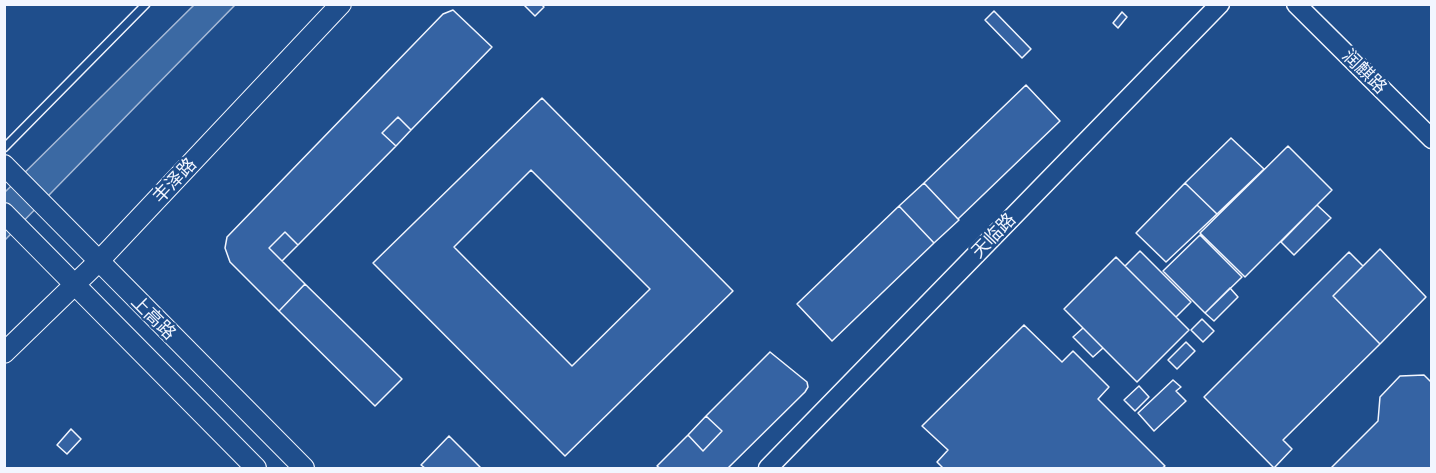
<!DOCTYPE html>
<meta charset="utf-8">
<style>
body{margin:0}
#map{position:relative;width:1436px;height:473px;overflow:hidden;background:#1f4e8c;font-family:"Work Sans",sans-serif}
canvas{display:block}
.frame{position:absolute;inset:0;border:6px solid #f2f6ff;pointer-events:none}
</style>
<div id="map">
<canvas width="1436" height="473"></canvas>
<div class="frame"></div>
</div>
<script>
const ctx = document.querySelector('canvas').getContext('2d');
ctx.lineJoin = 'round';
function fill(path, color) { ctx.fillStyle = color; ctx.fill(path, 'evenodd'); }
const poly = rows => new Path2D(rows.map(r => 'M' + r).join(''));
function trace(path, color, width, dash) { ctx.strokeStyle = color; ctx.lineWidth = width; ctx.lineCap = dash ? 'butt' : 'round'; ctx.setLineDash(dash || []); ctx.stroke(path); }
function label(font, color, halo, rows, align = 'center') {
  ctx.font = font + ' "Work Sans","Noto Sans SC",sans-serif'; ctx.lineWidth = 4.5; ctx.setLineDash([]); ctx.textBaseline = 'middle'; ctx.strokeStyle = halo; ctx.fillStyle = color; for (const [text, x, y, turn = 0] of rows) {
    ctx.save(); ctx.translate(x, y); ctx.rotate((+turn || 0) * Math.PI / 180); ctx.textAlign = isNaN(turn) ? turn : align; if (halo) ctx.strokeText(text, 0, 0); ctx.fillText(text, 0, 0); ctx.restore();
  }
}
const water = poly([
 [194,5,235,5,5,240,5,192,194,5]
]);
const building = poly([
 [523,4,541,4,544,7,535,16,523,4],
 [453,10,492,47,411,130,398,117,382,133,396,146,298,245,285,232,269,248,305,284,279,311,230,262,225,248,227,237,443,14,453,10],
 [994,11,1031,49,1022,58,985,20,994,11],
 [1122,12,1127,17,1118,28,1113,23,1122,12],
 [1026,85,1060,121,958,219,924,183,1026,85],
 [542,98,733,291,565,456,373,263,542,98],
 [531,170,650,289,572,366,454,247,531,170],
 [398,117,411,130,396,146,382,133,398,117],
 [1231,138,1264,169,1217,214,1185,183,1231,138],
 [1288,146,1332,190,1245,277,1200,233,1288,146],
 [924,183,959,220,934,243,899,206,924,183],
 [1185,183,1217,214,1166,262,1136,233,1185,183],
 [1317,205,1331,218,1294,255,1281,242,1317,205],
 [899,206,934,243,832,341,797,304,899,206],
 [285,232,298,245,282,261,269,248,285,232],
 [1200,235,1242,277,1205,313,1163,271,1200,235],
 [1380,249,1426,297,1380,344,1333,296,1380,249],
 [1140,251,1191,302,1176,317,1125,266,1140,251],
 [1349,252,1363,266,1333,296,1380,344,1283,440,1292,449,1274,468,1204,397,1349,252],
 [1116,257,1189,330,1137,382,1064,309,1116,257],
 [305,284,402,379,375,406,279,311,305,284],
 [1230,288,1238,297,1214,321,1205,313,1230,288],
 [1202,319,1214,331,1203,342,1191,330,1202,319],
 [1024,325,1062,362,1073,351,1109,387,1098,399,1165,466,1162,468,943,468,937,462,948,450,922,426,1024,325],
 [1083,328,1103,348,1093,357,1073,337,1083,328],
 [1186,342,1195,351,1177,369,1168,360,1186,342],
 [770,352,807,382,808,387,805,392,728,468,660,468,657,466,688,435,703,451,722,431,706,416,770,352],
 [1424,375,1432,383,1432,468,1331,468,1378,421,1380,397,1400,376,1424,375],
 [1173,380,1181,387,1176,391,1186,401,1154,431,1138,413,1173,380],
 [1139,386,1149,397,1135,411,1124,400,1139,386],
 [706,416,722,431,703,451,688,435,706,416],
 [71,429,81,439,67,454,57,445,71,429],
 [449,436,481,468,425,468,421,465,449,436]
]);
const service = poly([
 [4,148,146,4]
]);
const tertiary = poly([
 [1296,4,1432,139],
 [768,468,1220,4]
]);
const secondary = poly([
 [4,165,304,468],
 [4,213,256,468],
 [4,353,98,262,341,4]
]);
const streetNames = [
 ["润麒路",1364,72,45],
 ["丰泽路",175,181,-47],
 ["天临路",994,236,-46],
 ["上高路",153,318,45]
];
fill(water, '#3b69a3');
trace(water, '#a8bbd7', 1.5);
fill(building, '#3563a3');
trace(building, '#f2f6ff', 1.5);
trace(service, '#f2f6ff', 10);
trace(tertiary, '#f2f6ff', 21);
trace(secondary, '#f2f6ff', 22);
trace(service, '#1f4e8c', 7);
trace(tertiary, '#1f4e8c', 18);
trace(secondary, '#1f4e8c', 20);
label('18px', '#f2f6ff', '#1f4e8c', streetNames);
</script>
